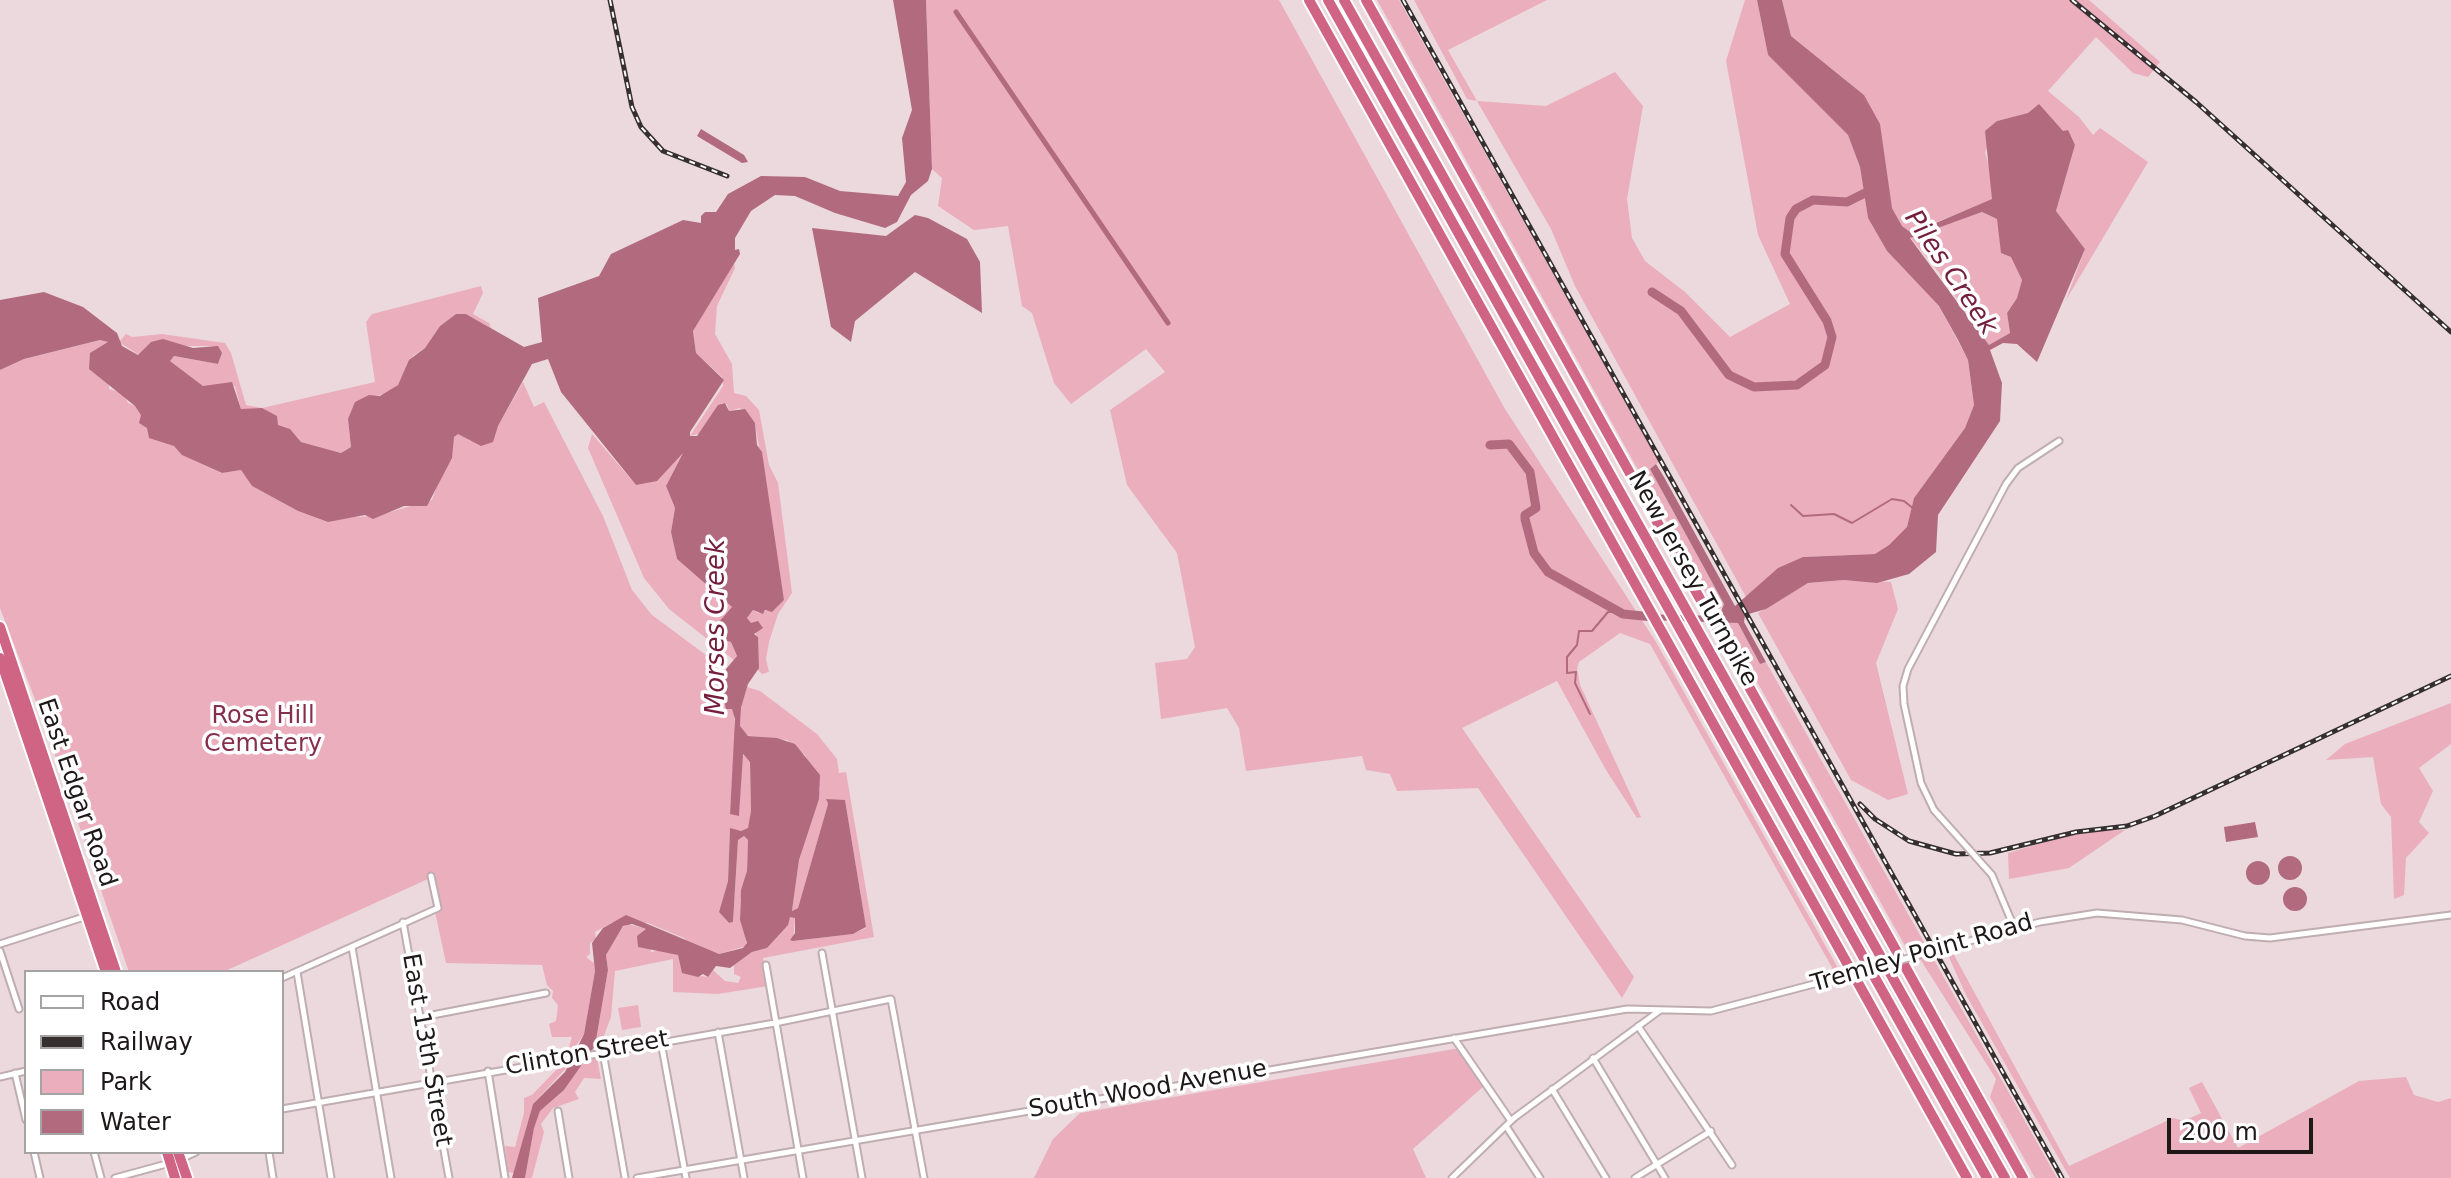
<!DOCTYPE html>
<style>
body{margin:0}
#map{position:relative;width:2451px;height:1178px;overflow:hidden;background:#ebd9dd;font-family:"DejaVu Sans",sans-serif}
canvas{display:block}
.legend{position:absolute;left:24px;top:970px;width:260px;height:184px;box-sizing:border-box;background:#fff;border:2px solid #a5a3a3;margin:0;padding:10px 14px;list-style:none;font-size:24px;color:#1e1819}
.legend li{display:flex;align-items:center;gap:16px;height:40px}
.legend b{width:40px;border:2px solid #a5a3a3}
.scale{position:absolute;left:2167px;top:1118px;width:146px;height:36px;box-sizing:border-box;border:4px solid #1e1819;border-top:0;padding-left:10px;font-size:24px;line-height:28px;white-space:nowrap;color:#1e1819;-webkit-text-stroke:6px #fff;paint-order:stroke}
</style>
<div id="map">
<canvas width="2451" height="1178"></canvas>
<ul class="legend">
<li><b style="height:10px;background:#fff"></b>Road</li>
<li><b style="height:10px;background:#362f30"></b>Railway</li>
<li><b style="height:22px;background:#ebaebd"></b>Park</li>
<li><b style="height:22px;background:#b26b7e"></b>Water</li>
</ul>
<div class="scale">200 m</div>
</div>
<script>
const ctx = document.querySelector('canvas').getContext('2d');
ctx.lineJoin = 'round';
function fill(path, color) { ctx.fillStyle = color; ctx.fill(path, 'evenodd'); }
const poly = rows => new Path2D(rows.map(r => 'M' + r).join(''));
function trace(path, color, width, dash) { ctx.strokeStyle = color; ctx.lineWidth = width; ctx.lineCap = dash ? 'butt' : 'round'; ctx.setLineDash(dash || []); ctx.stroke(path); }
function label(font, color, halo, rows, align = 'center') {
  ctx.font = font + ' "DejaVu Sans",sans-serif'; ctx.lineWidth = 7; ctx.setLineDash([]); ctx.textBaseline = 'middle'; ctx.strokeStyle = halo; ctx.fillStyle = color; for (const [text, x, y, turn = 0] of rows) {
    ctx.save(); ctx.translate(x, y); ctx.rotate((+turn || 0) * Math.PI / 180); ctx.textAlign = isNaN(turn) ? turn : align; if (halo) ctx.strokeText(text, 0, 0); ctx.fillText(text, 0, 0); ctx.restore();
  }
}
const green = poly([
 [926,0,1279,0,1505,409,1656,642,1839,970,1834,971,1650,644,1620,633,1579,662,1577,668,1580,685,1641,817,1637,818,1606,770,1557,681,1462,728,1634,977,1622,998,1478,788,1397,791,1390,774,1366,770,1362,756,1246,771,1239,728,1227,708,1161,719,1155,663,1187,659,1195,647,1177,553,1127,485,1110,410,1165,372,1146,349,1071,404,1054,383,1032,313,1022,306,1008,226,974,230,938,206,942,178,932,169],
 [1377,0,1399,0,1659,462,1650,469,1724,604,1717,612],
 [1414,0,1547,0,1448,50,1477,101,1546,106,1615,72,1643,106,1627,199,1632,238,1645,261,1685,292,1730,337,1790,304,1758,235,1726,61,1745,0,1757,0,1768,55,1848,135,1860,167,1868,218,1887,251,1939,306,1968,360,1974,405,1965,428,1914,498,1907,528,1889,545,1876,554,1803,557,1746,597,1575,286,1551,229,1477,101,1467,99],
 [1782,0,2089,0,2160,62,2148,77,2133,73,2096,37,2048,91,2079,117,2093,135,2100,128,2148,162,2066,300,2085,249,2056,211,2075,145,2063,131,2054,122,2029,113,1997,121,1985,153,1992,175,1993,199,1910,233,1902,226,1892,208,1864,95,1791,36],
 [1982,212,1997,219,2022,280,2017,298,2007,313,2010,333,1989,345,1940,274,1910,237],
 [734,263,735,268,717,306,715,334,732,364,734,393,746,396,759,410,769,465,778,483,792,593,778,614,769,642,766,659,769,672,762,674,757,669,758,638,747,618,753,610,758,613,775,609,784,600,755,423,740,408,729,411,727,404,722,403,701,433,690,436,723,386,722,377,696,353,693,330],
 [481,286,483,293,473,314,489,323,491,328,466,314,456,314,440,326,425,348,413,356,398,385,386,394,373,396,348,419,351,447,341,453,301,442,292,432,278,425,269,412,241,409,235,386,203,386,170,361,173,356,218,364,222,353,211,346,179,346,139,355,119,342,126,334,132,337,162,334,225,343,231,353,246,405,262,408,375,382,366,322,372,314],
 [100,340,108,342,109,389,123,393,128,403,135,406,183,455,221,473,241,470,252,486,298,511,328,522,336,518,376,516,432,500,454,437,458,433,471,441,498,426,523,382,534,407,544,402,603,516,632,590,652,615,714,661,713,668,726,674,724,692,734,713,735,734,730,813,739,815,742,754,750,761,751,811,749,828,741,831,730,829,728,881,719,912,729,923,733,922,738,840,744,836,748,840,747,871,740,901,740,920,747,935,746,946,719,954,690,945,684,938,648,923,613,922,595,932,596,939,590,943,590,954,586,957,594,963,595,971,584,1034,572,1051,569,1047,572,1037,552,1037,549,1024,556,1021,558,1005,552,998,553,991,547,985,542,965,446,963,428,879,223,972,129,972,44,723,0,608,0,370,24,359],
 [592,434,636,485,685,449,666,486,675,508,671,532,677,559,732,607,731,642,737,656,734,660,669,609,644,578,588,448],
 [1844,580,1891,582,1898,609,1876,663,1908,794,1888,800,1851,780,1758,613,1808,583],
 [1723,621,1738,623,1760,664,1766,662,2057,1178,2035,1178,1990,1097,1996,1079,1915,951,1909,953],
 [747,687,760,691,817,734,837,759,839,773,846,772,874,937,763,958,768,986,718,994,673,992,673,959,615,971,611,1017,603,1038,595,1046,608,970,606,955,618,930,628,924,646,929,651,952,661,950,678,955,681,967,693,975,708,977,713,970,725,981,738,983,741,977,734,974,734,965,752,952,767,948,790,917,795,917,793,941,853,934,866,928,845,800,826,801,828,804,798,908,792,911,799,860,820,788,805,755,787,740,744,735,740,726,741,708],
 [2451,703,2451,744,2419,768,2433,791,2419,822,2429,833,2406,858,2404,895,2394,899,2391,817,2381,804,2373,757,2326,760,2345,744],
 [2125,830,2069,868,2009,879,2008,853,2082,831],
 [1948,955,1954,955,2069,1166,2173,1118,2184,1121,2201,1113,2189,1088,2202,1082,2238,1148,2359,1081,2406,1077,2414,1095,2438,1102,2451,1098,2451,1178,2070,1178,1966,995],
 [638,1005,641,1027,622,1030,618,1008],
 [1460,1048,1485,1085,1413,1149,1426,1178,1034,1178,1053,1139,1080,1113],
 [597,1058,601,1079,584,1078,575,1092,579,1099,553,1108,541,1124,544,1132,532,1178,525,1178,534,1127,540,1111,564,1090,584,1061],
 [562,1064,569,1065,533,1104,514,1173,508,1172,505,1146,515,1147,524,1113,524,1098,532,1095]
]);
const water = poly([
 [893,0,926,0,932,169,928,181,911,195,897,222,885,228,835,213,795,196,775,195,751,211,735,238,735,250,739,249,740,254,693,331,696,353,724,380,690,432,690,436,697,436,718,405,725,403,729,411,745,409,755,423,757,445,762,452,784,600,772,612,765,610,763,614,753,610,747,618,751,623,758,621,763,628,754,634,758,637,759,668,748,684,741,708,740,726,748,736,777,738,795,744,820,775,819,799,799,860,792,911,798,908,828,804,826,799,845,800,866,927,853,934,793,941,790,940,795,933,795,918,790,917,788,925,767,948,752,952,730,968,716,966,708,977,703,974,698,977,682,973,678,955,638,947,637,936,646,929,632,924,623,926,606,955,608,970,595,1046,564,1090,540,1111,534,1128,525,1178,512,1178,533,1104,565,1072,584,1034,595,971,592,943,603,928,626,915,719,954,743,948,747,943,740,920,741,890,747,871,748,840,744,836,738,840,733,922,729,923,719,912,728,881,730,828,741,831,748,828,751,811,750,762,743,754,739,816,730,814,735,719,732,709,726,709,723,695,726,669,737,656,731,642,718,638,719,622,732,607,677,559,671,532,675,508,666,486,683,453,657,481,636,485,561,392,548,359,532,364,498,426,493,442,481,446,458,434,454,437,452,458,427,506,404,506,373,519,365,515,328,522,298,511,252,486,241,470,222,473,182,455,174,446,149,438,147,428,139,423,141,415,135,406,89,369,90,353,108,342,100,340,24,359,0,370,0,300,44,292,83,307,117,333,122,346,138,355,151,342,163,339,193,348,218,346,222,353,218,364,174,356,170,361,203,386,232,382,241,409,262,408,277,416,278,425,290,429,301,442,341,453,351,447,348,419,355,402,369,395,380,396,398,385,409,360,425,348,440,326,456,314,466,314,524,347,542,342,538,298,599,276,611,254,683,220,701,223,701,216,705,212,716,212,728,194,761,176,805,177,840,191,898,196,906,182,902,138,912,110],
 [1757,0,1782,0,1791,36,1864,95,1880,124,1892,208,1902,226,1910,232,1917,231,1992,199,1985,131,1997,121,2028,113,2039,104,2063,131,2068,130,2075,145,2056,211,2085,249,2037,362,2017,344,2003,343,1990,350,2002,383,2000,421,1938,515,1936,552,1909,574,1877,583,1844,580,1808,583,1766,609,1745,615,1744,622,1766,662,1760,664,1738,623,1644,620,1639,614,1719,616,1724,604,1650,469,1656,464,1664,477,1735,606,1778,568,1803,557,1875,554,1889,545,1907,527,1914,498,1965,428,1974,405,1968,360,1958,340,1939,306,1887,251,1868,218,1860,167,1848,135,1768,55],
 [1982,212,1997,219,2001,253,2011,257,2022,280,2017,298,2007,313,2010,333,1989,345,1910,238],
 [701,129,744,155,748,162,742,163,697,136],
 [915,215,928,218,967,239,980,262,982,313,915,272,855,321,851,342,831,327,812,228,886,236],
 [2255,822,2258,837,2226,842,2224,827],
 '2278 868a12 12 0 1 1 24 0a12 12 0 1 1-24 0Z',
 '2246 873a12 12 0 1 1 24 0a12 12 0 1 1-24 0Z',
 '2283 899a12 12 0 1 1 24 0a12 12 0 1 1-24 0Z'
]);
const stream = poly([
 [1791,505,1803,516,1834,514,1852,523,1892,499,1904,501,1914,509],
 [1590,714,1575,683,1576,672,1567,673,1567,657,1577,645,1579,631,1592,631,1608,612,1621,612]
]);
const canal = poly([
 [956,12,1168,323]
]);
const river = poly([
 [1652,292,1681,311,1729,375,1754,387,1797,385,1825,365,1832,337,1827,321,1785,254,1790,218,1796,209,1813,200,1847,202,1873,189],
 [1490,445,1509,444,1530,472,1536,508,1525,515,1525,519,1534,553,1548,572,1623,614,1653,617]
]);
const street = poly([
 [1934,810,1921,783,1904,704,1903,686,1908,669,2006,484,2018,468,2059,441],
 [403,922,449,1178],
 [1962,943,2040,922,2097,913,2182,920,2245,936,2270,938,2451,915],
 [0,944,87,916],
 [352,947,391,1178],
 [0,951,19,1009],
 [822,953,862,1178],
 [766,965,803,1178],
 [297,972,331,1178],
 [282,978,438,908,431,876],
 [422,1017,546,993],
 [1638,1026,1732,1165],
 [718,1032,744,1178],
 [1454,1038,1511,1121],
 [661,1042,686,1178],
 [603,1052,625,1178],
 [1593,1058,1665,1178],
 [488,1071,505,1178],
 [15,1073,26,1120],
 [0,1077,26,1071],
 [1552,1089,1606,1178],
 [282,1109,775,1023,891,999,924,1178],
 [558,1111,569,1178],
 [1506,1126,1540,1178],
 [34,1152,40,1178],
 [94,1152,101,1178],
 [269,1152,273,1178],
 [179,1160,196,1152],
 [115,1178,170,1163],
 [637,1178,1627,1009,1711,1011,1837,978],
 [1452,1178,1514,1118,1659,1011],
 [1635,1178,1711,1131]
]);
const highway = poly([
 [1309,0,1967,1178],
 [1328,0,1987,1178],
 [1344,0,2005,1178],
 [1366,0,2023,1178],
 [0,627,116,972],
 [0,658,106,972],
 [167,1152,175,1178],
 [178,1152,187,1178]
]);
const rail = poly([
 [610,0,632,107,641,127,663,151,727,176],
 [1403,0,2062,1178],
 [2072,0,2196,102,2451,332],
 [1860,804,1875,819,1909,841,1956,854,1990,853,2076,832,2127,826,2155,816,2451,676]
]);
const streetBridge = poly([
 [1934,810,1992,875,2011,920],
 [1837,978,1962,943]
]);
const streetNames = [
 ["New Jersey Turnpike",1692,579,61],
 ["East Edgar Road",76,793,71],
 ["Tremley Point Road",1922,954,-16],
 ["East 13th Street",426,1050,80],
 ["Clinton Street",587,1054,-10],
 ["South Wood Avenue",1148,1090,-10]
];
const parkNames = [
 ["Rose Hill",263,717],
 ["Cemetery",263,745]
];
const waterNames = [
 ["Piles Creek",1950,273,56],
 ["Morses Creek",717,627,-90]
];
fill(green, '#ebaebd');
fill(water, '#b26b7e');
trace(stream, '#b26b7e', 2);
trace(canal, '#b26b7e', 5);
trace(river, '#b26b7e', 9);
trace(street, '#bfadb1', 9);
trace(highway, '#fff', 14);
trace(street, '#fff', 5);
trace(highway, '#d06485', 10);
trace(rail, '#362f30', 5);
trace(rail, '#fff', 2, [6]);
trace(streetBridge, '#bfadb1', 9, []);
trace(streetBridge, '#fff', 5);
label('24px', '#1e1819', '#fff', streetNames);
label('24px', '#862f4c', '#fff', parkNames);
label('italic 26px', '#741d3d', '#fff', waterNames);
</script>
